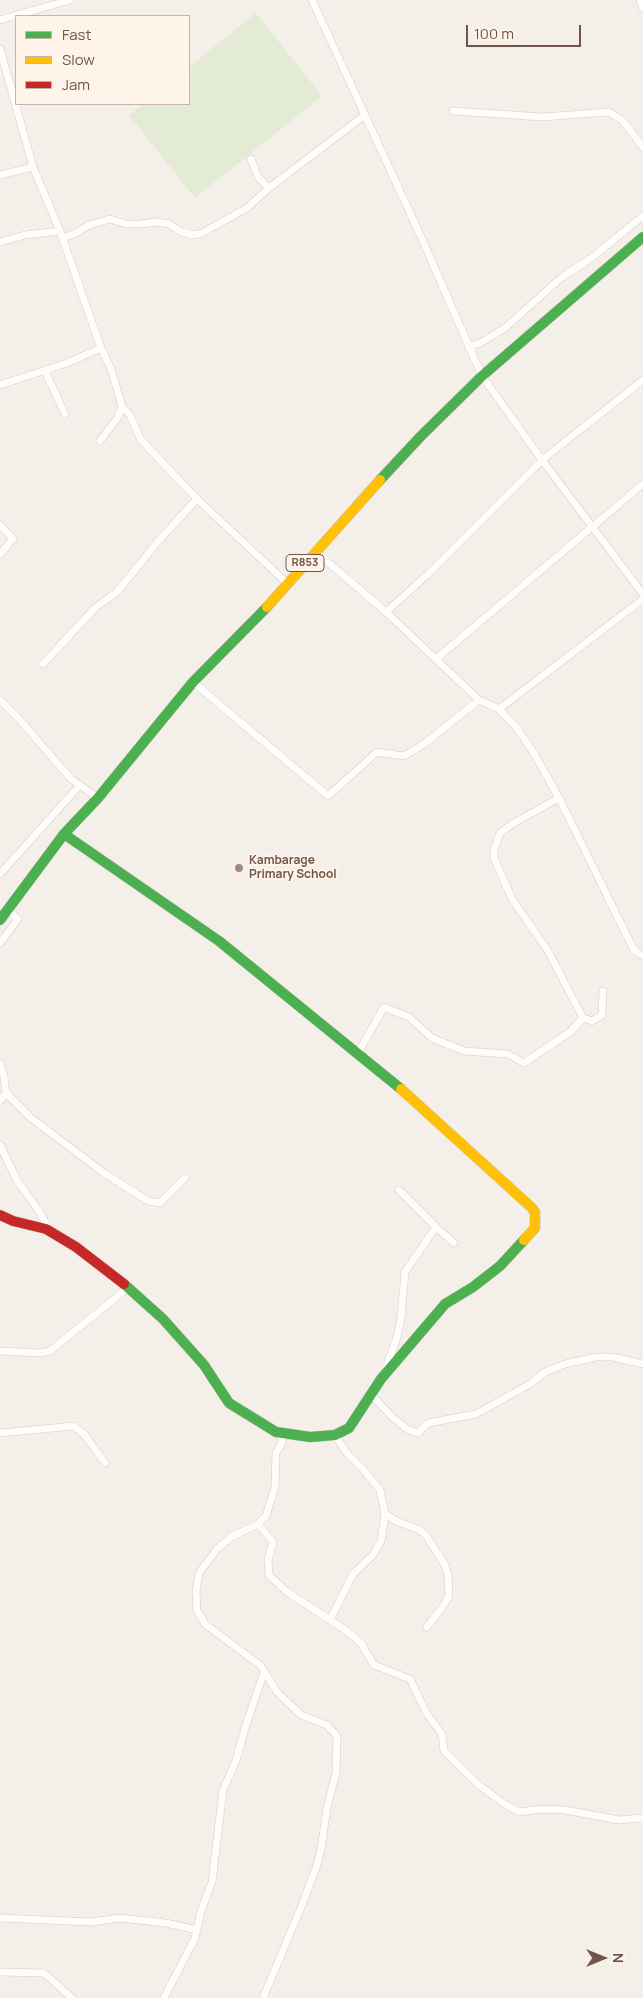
<!DOCTYPE html>
<style>
body{margin:0}
#map{position:relative;width:643px;height:1998px;overflow:hidden;background:#f5efe9;font-family:Manrope,sans-serif}
canvas{display:block}
.legend{position:absolute;left:15px;top:15px;width:175px;height:90px;box-sizing:border-box;background:#fef4e9;border:1px solid #c6b4aa;margin:0;padding:6px 9px;list-style:none;font-size:15px;color:#71554b}
.legend li{display:flex;align-items:center;gap:10px;height:25px}
.legend b{width:25px;border:1px solid #c6b4aa}
.north{position:absolute;left:578px;top:1933px;width:50px;height:50px;-webkit-text-stroke:4px #fef4e9;paint-order:stroke;rotate:90deg;font-size:14px;font-weight:700;line-height:20px;text-align:center;color:#71554b}
.north::after{content:'';display:block;margin:auto;width:18px;height:22px;background:#71554b;clip-path:polygon(50% 0,100% 100%,50% 72%,0 100%)}
.scale{position:absolute;left:466px;top:25px;width:115px;height:22px;box-sizing:border-box;border:2px solid #71554b;border-top:0;padding-left:6px;font-size:15px;line-height:18px;white-space:nowrap;color:#71554b;-webkit-text-stroke:4px #fef4e9;paint-order:stroke}
</style>
<div id="map">
<canvas width="643" height="1998"></canvas>
<ul class="legend">
<li><b style="height:6px;background:#4caf50"></b>Fast</li>
<li><b style="height:6px;background:#ffc107"></b>Slow</li>
<li><b style="height:6px;background:#c62828"></b>Jam</li>
</ul>
<div class="north">N</div>
<div class="scale">100 m</div>
</div>
<script>
const ctx = document.querySelector('canvas').getContext('2d');
ctx.lineJoin = 'round';
function fill(path, color) { ctx.fillStyle = color; ctx.fill(path, 'evenodd'); }
const poly = rows => new Path2D(rows.map(r => 'M' + r).join(''));
function trace(path, color, width, dash) { ctx.strokeStyle = color; ctx.lineWidth = width; ctx.lineCap = dash ? 'butt' : 'round'; ctx.setLineDash(dash || []); ctx.stroke(path); }
function label(font, color, halo, rows, align = 'center') {
  ctx.font = font + ' Manrope,sans-serif'; ctx.lineWidth = 4; ctx.setLineDash([]); ctx.textBaseline = 'middle'; ctx.strokeStyle = halo; ctx.fillStyle = color; for (const [text, x, y, turn = 0] of rows) {
    ctx.save(); ctx.translate(x, y); ctx.rotate((+turn || 0) * Math.PI / 180); ctx.textAlign = isNaN(turn) ? turn : align; if (halo) ctx.strokeText(text, 0, 0); ctx.fillText(text, 0, 0); ctx.restore();
  }
}
const green = poly([
 [256,13,322,96,195,198,129,115,143,104,189,104,189,67]
]);
const street = poly([
 [312,0,422,239,482,376,542,460,643,594],
 [640,0,643,9],
 [0,20,70,0],
 [0,49,33,167,60,231,101,348,111,369,122,406,130,415,141,440,197,499,288,584],
 [453,111,542,117,609,112,622,120,643,147],
 [251,159,258,177,269,188,365,115],
 [0,175,33,167],
 [62,238,76,233,89,225,110,219,126,224,140,224,156,222,169,224,182,232,193,235,202,233,247,208,269,188],
 [0,242,25,235,60,231],
 [468,347,480,343,505,328,562,277,590,259,643,216],
 [45,371,65,414],
 [0,385,67,363,101,348],
 [100,441,118,417,122,406],
 [0,525,13,539,0,554],
 [315,551,386,612,479,700,499,709,517,728,535,755,559,798,634,950,639,954,643,955],
 [386,612,427,575,542,460,643,380],
 [436,659,643,484],
 [43,664,95,608,117,592,160,539,197,499],
 [193,682,328,796,377,752,404,756,424,744,479,700],
 [0,700,19,719,71,779,98,798],
 [499,709,643,599],
 [559,798,512,824,500,833,494,850,494,858,512,899,548,951,583,1018],
 [0,874,80,785],
 [0,943,18,919,7,910],
 [357,1055,384,1007,409,1017,432,1038,464,1051,508,1054,524,1063,570,1032,583,1018,592,1021,602,1015,603,991],
 [0,1063,4,1077,6,1093,0,1101],
 [6,1093,31,1118,104,1173,148,1201,160,1203,185,1178],
 [0,1145,17,1180,41,1214,46,1224,46,1229],
 [436,1227,454,1243],
 [0,1351,41,1353,50,1351,129,1287],
 [387,1374,386,1368,397,1337,401,1318,405,1272,436,1227,399,1190],
 [371,1394,393,1418,407,1429,418,1433,428,1423,476,1414,530,1384,545,1372,565,1364,596,1357,613,1357,643,1364],
 [0,1433,74,1426,85,1435,105,1463],
 [385,1514,398,1522,420,1530,427,1537,445,1565,448,1575,449,1596,442,1608,427,1627],
 [258,1524,273,1542,268,1560,269,1575,287,1592,344,1629,361,1643,374,1665,410,1679,427,1714,442,1734,444,1751,480,1786,506,1805,520,1812,541,1809,565,1810,619,1820,643,1818],
 [330,1620,353,1574,373,1555,381,1541,385,1514,380,1490,363,1469,346,1452,335,1435],
 [0,1918,91,1922,120,1918,166,1923,197,1930],
 [0,1972,44,1973,72,1998],
 [164,1998,195,1938,201,1911,212,1882,223,1790,236,1761,245,1728,264,1672],
 [263,1998,302,1905,317,1865,321,1849,327,1808,336,1773,337,1736,327,1725,301,1715,277,1692,261,1666,205,1624,197,1610,196,1592,199,1573,217,1549,231,1537,258,1524,266,1516,275,1487,276,1453,282,1443,282,1437,276,1432]
]);
const fast = poly([
 [380,480,421,436,482,376,643,237],
 [64,834,219,941,401,1089],
 [0,920,64,834,98,798,193,682,267,607],
 [124,1284,163,1319,204,1365,229,1403,276,1432,310,1437,335,1435,349,1428,381,1379,445,1304,473,1287,500,1266,524,1240]
]);
const slow = poly([
 [267,607,380,480],
 [401,1089,531,1207,535,1212,535,1228,524,1240]
]);
const jam = poly([
 [0,1215,13,1221,46,1229,76,1247,124,1284]
]);
const markers = [
 [239,868,5,"#9f8b82"]
];
const shields = [
 [305,563,38]
];
const shieldNames = [
 ["R853",305,563]
];
const poiNames = [
 ["Kambarage",249,861],
 ["Primary School",249,875]
];
fill(green, '#e3ebd4');
trace(street, '#d4ccc7', 8);
trace(fast, '#d4cbc6', 11);
trace(slow, '#d4cbc6', 11);
trace(jam, '#d4cbc6', 11);
trace(street, '#fefdfc', 7);
trace(fast, '#4caf50', 10);
trace(slow, '#ffc107', 10);
trace(jam, '#c62828', 10);
for (const [x, y, r, color] of markers) { const dot = new Path2D(); dot.arc(x, y, r, 0, 2 * Math.PI); ctx.fillStyle = color; ctx.fill(dot); trace(dot, '#fef4e9', 2); }
for (const [x, y, w] of shields) { const box = new Path2D(); box.roundRect(x - w / 2, y - 8.5, w, 17, 4); ctx.fillStyle = '#fef4e9'; ctx.fill(box); trace(box, '#71554b', 1); }
label('bold 11px', '#71554b', null, shieldNames);
label('bold 12px', '#71554b', '#fef4e9', poiNames, 'left');
</script>
